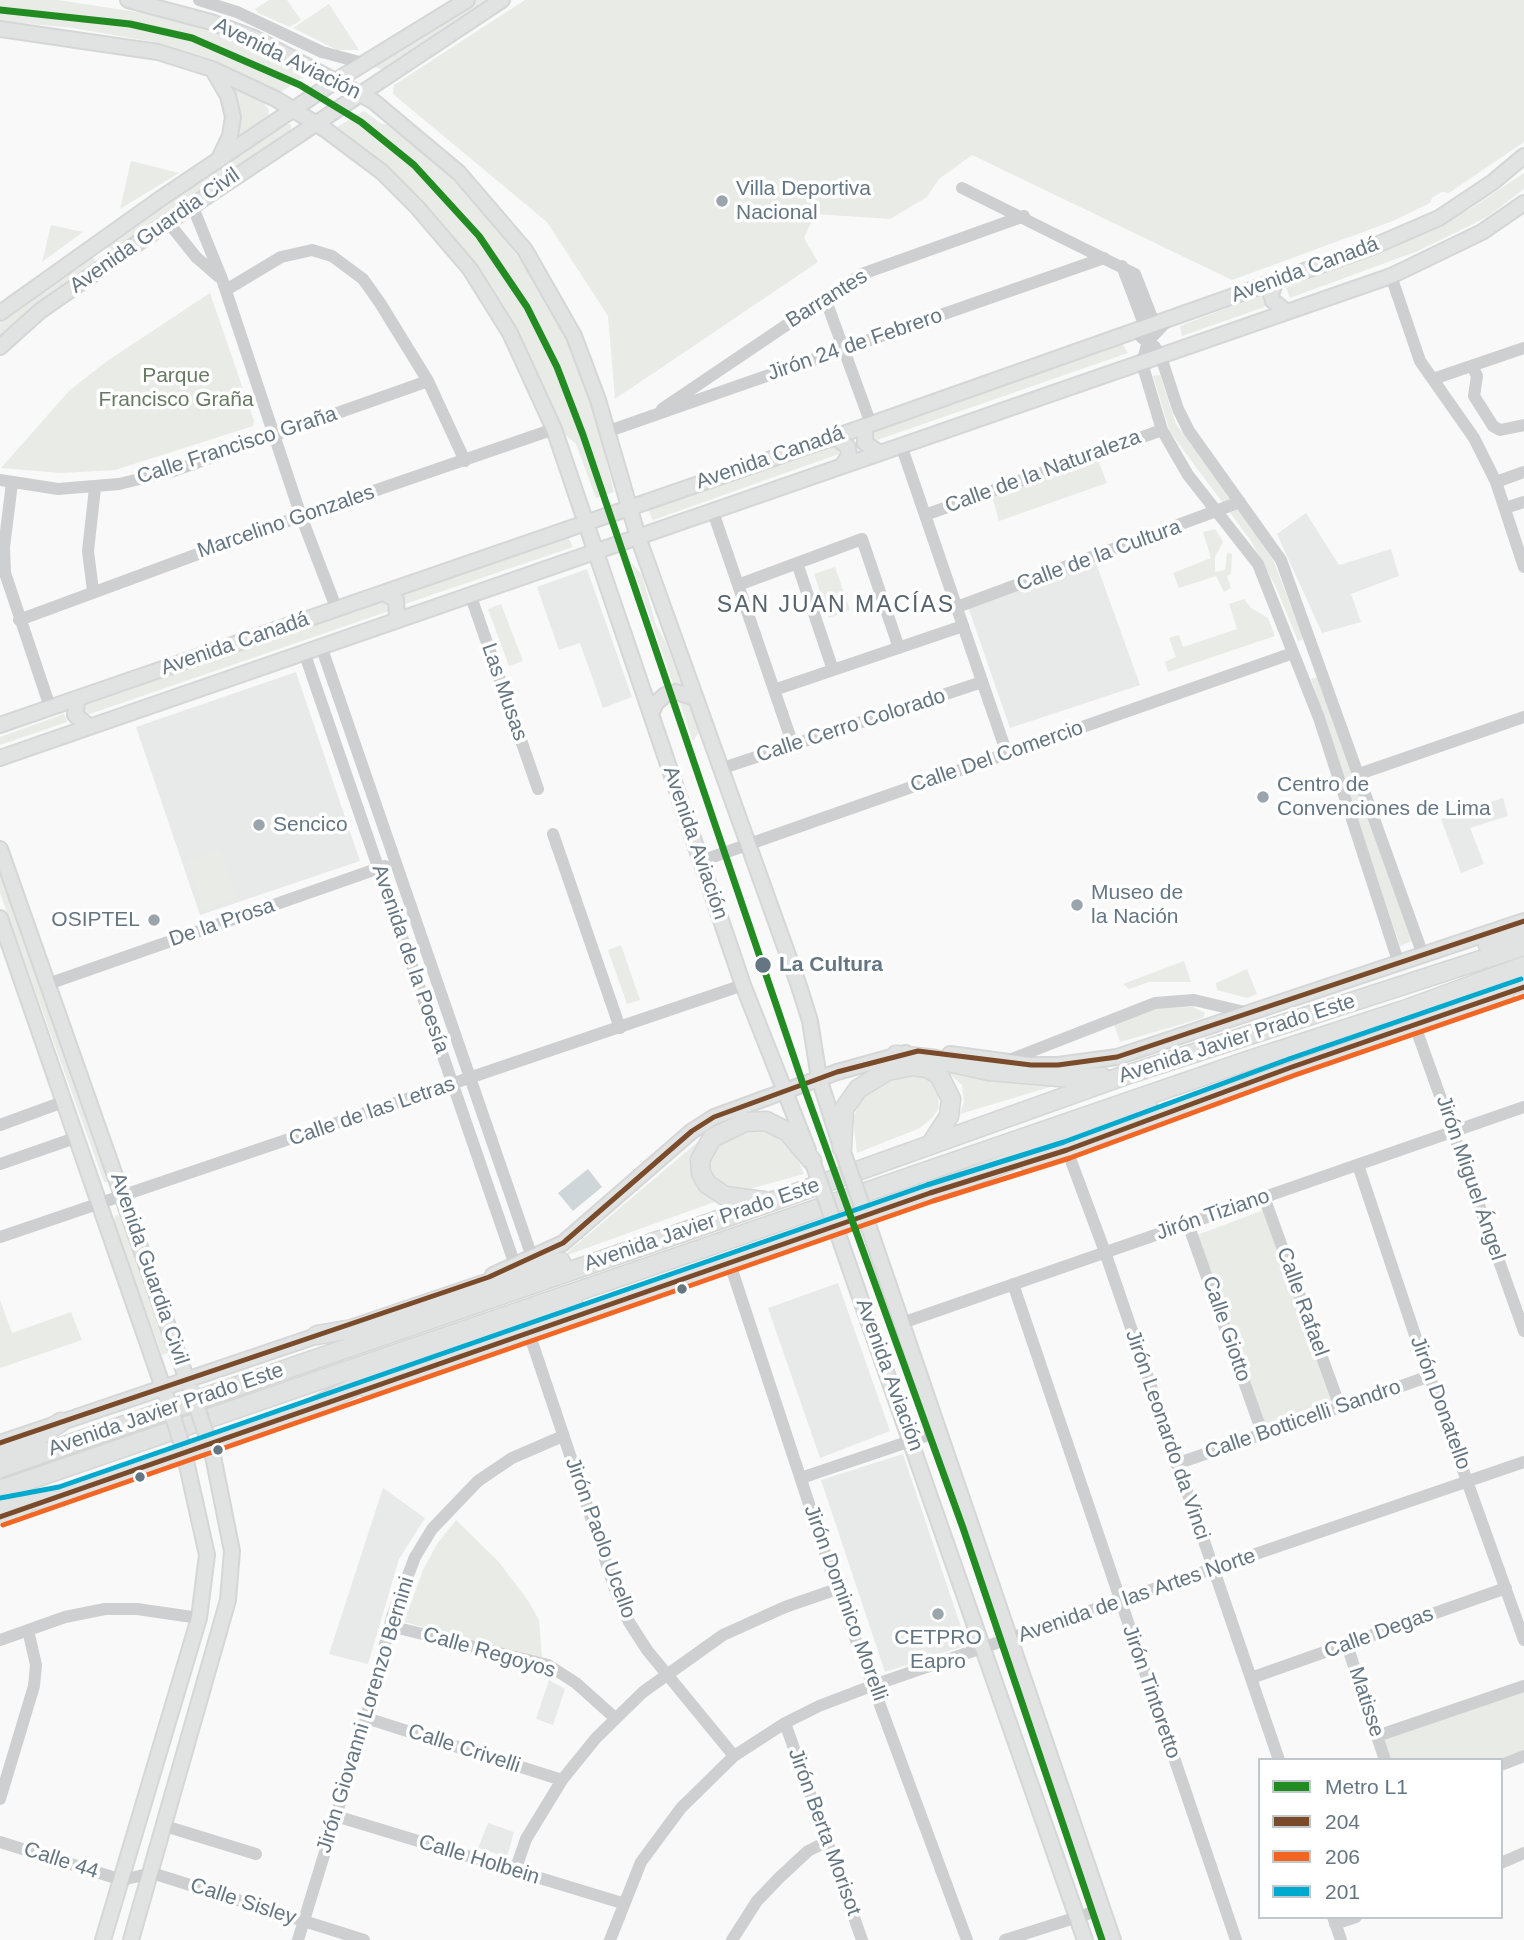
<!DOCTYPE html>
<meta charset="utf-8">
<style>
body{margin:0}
#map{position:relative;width:1524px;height:1940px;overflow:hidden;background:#f9f9f9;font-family:Arial,sans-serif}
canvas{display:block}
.legend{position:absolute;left:1258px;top:1758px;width:245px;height:161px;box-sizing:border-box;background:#fff;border:2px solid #c1c8cd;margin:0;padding:9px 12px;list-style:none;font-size:21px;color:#657683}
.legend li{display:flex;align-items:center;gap:14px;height:35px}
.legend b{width:35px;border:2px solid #c1c8cd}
</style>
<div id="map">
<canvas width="1524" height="1940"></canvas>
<ul class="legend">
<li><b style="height:9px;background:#228b22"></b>Metro L1</li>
<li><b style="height:9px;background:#7a4b2a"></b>204</li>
<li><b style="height:9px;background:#f26522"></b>206</li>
<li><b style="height:9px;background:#00a9ce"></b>201</li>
</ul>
</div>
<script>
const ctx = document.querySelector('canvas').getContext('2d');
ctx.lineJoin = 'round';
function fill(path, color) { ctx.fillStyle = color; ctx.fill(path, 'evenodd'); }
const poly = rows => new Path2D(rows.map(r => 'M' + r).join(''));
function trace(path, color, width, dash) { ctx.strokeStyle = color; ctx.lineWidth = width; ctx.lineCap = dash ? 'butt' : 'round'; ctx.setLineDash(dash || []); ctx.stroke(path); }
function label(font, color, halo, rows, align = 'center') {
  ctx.font = font + ' Arial,sans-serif'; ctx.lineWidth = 7; ctx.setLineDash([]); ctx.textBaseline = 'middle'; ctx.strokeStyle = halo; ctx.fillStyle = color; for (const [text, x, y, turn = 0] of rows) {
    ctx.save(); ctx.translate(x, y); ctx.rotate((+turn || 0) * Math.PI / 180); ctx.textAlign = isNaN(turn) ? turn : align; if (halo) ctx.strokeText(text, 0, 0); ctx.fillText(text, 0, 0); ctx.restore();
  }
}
const built = poly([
 [1306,513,1339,565,1391,549,1399,576,1351,594,1361,622,1322,633,1277,534],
 [1096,563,1140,685,1010,728,968,607],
 [587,569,632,697,603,708,580,643,559,650,537,587],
 [296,672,360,861,200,915,136,727],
 [1503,798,1508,816,1470,828,1484,864,1461,873,1441,819],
 [838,1283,890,1431,820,1458,768,1308],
 [903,1454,967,1645,885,1672,821,1480],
 [383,1488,425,1518,399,1559,368,1664,329,1654],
 [549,1680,565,1689,553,1725,536,1719],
 [488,1823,514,1832,507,1857,478,1848]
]);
const green = poly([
 [0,0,58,0,162,16,239,41,283,62,305,76,281,92,215,62,154,42,73,28,0,21],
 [269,0,287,0,301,20,290,27,258,13,255,9],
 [473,0,493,0,385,70,370,66],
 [525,0,1524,0,1524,142,1449,193,1442,192,1432,198,1430,203,1393,221,1232,280,972,155,939,179,927,197,890,219,815,214,804,238,818,262,615,399,608,316,547,222,393,94,394,85],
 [329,4,359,50,337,50,293,28],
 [233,88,263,102,269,110,268,118,239,139,236,139,229,89],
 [364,111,382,124,393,125,443,169,483,211,523,263,567,341,597,422,614,492,596,498,576,444,563,433,522,339,483,274,421,198,380,160,337,127],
 [285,122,291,125,291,131,116,251,107,249,109,240],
 [131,161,179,173,120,209],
 [1524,173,1524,189,1487,217,1418,251,1290,298,1286,288,1414,238,1470,209],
 [51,225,83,232,42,262],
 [89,257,94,258,97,265,53,291,0,337,0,323],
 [210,293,254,421,253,426,115,470,61,473,1,468,69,391,107,361],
 [1264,294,1267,306,1182,336,1180,326],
 [1122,343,1128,353,877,440,871,436,873,430],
 [1160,375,1176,424,1232,497,1273,560,1304,639,1298,641,1276,587,1251,541,1170,432,1153,376],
 [837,443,839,454,653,520,648,510],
 [1098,460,1107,483,999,521,992,496],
 [1215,529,1223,542,1215,557,1215,572,1225,570,1227,553,1232,554,1231,574,1227,576,1231,588,1224,592,1216,576,1179,588,1173,573,1211,558,1203,532],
 [568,537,573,547,405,604,399,593],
 [631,562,642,575,656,625,666,643,699,732,693,741],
 [835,567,850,610,829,618,814,574],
 [1244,599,1251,608,1268,618,1275,636,1168,672,1165,662,1176,657,1169,638,1179,635,1183,647,1237,629,1229,604],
 [385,601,389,611,87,715,82,710,82,706],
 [501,604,523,661,509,666,488,609],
 [1318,677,1412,941,1400,946,1311,679],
 [64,714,67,722,0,745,0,737],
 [220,849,237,898,203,910,186,861],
 [0,866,109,1182,104,1182,0,893],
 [621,945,640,1000,627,1004,608,950],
 [1184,961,1191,982,1149,982,1129,989,1123,984],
 [1247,969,1257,994,1247,998,1217,990,1216,983],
 [1193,1007,1205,1013,1203,1018,1120,1042,1114,1024,1157,1008],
 [943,1068,995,1081,1060,1084,960,1114,964,1102,962,1085],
 [917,1073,928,1076,937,1085,939,1108,932,1118,920,1128,857,1153,853,1119,863,1095,881,1082],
 [756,1127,778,1136,797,1158,804,1174,746,1190,730,1190,710,1177,708,1158,711,1149,730,1136],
 [700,1140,692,1156,693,1176,702,1193,717,1201,562,1257],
 [1264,1210,1333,1400,1265,1424,1197,1235],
 [116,1215,124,1219,168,1353,162,1355,113,1222],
 [0,1300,12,1333,71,1312,82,1340,0,1368],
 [456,1520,498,1561,529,1602,539,1620,542,1658,404,1622,423,1570,437,1544],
 [1524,1692,1524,1750,1497,1760,1391,1760,1384,1737]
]);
const water = poly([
 [588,1169,602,1187,573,1211,558,1193]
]);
const minor = poly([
 [199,0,237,12,322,52,363,63],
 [962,188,1135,274,1154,323],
 [192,205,222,279,301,516,337,610],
 [168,222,196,257,219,277],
 [1122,266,1145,327],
 [1391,276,1420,361,1474,438,1496,482,1524,567],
 [226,290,281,257,312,250,332,256,363,279,380,303,428,381,465,461],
 [825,298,871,424],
 [1169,319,1148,341,1142,363,1162,430,1188,475,1258,564,1319,718,1399,964],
 [1141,337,1155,347,1161,357,1178,409,1189,431,1281,560,1423,955],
 [1472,366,1477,376,1474,396,1493,426,1500,430,1524,425],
 [1433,379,1524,348],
 [662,409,862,274,1024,216],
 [606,432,1104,258],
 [901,445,1007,754],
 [0,480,58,489,119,484,173,471,428,381],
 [1496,482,1524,472],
 [12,483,4,547,5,573,50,707],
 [1505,508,1524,502],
 [713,512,793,745],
 [925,515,1162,430],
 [797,563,833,670],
 [738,585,862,539,899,648],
 [93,591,88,551,95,488],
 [470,594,538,789],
 [957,607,1240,502],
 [19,620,301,516,554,429],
 [321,646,532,1257],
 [304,652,515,1265],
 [774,690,963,626],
 [720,769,982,682],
 [1359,774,1524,717],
 [553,834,620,1028],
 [701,861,1293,653],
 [48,984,385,866],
 [1415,1026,1524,1331],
 [1004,1062,1155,1003,1194,1000,1249,1013],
 [0,1125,63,1102],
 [1067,1150,1105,1252,1279,1760],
 [0,1164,75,1138],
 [1358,1165,1420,1350,1524,1640],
 [1264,1197,1340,1407],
 [1188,1224,1263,1435],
 [0,1237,743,985],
 [730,1264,837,1589,967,1940],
 [1013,1284,1236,1940],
 [902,1323,1524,1107],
 [529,1333,617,1595,629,1622,647,1650,734,1756],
 [1176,1464,1430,1376],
 [801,1478,940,1431],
 [390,1626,548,1665,576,1683,615,1718],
 [0,1640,65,1617,105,1609,137,1609,199,1618],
 [1347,1645,1385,1760],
 [1251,1678,1506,1588],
 [366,1718,562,1780],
 [785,1723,862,1940],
 [1377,1736,1524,1686],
 [1501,1765,1524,1756],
 [0,1799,34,1686,36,1665,28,1630],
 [336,1816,622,1903],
 [165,1826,256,1854],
 [0,1842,122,1880,152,1873,364,1940],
 [1501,1863,1524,1853],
 [515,1871,526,1839,562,1780,596,1738,643,1692,723,1635,785,1607,837,1589],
 [1333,1917,1341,1940],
 [1335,1924,1356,1917],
 [298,1940,366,1718,392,1617,415,1557,432,1529,478,1481,512,1458,563,1436],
 [610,1940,641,1862,681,1808,734,1756,785,1723,819,1706,874,1685,1524,1462],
 [732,1940,757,1901,779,1878,808,1851,828,1841],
 [1005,1940,1103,1909]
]);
const major = poly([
 [128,0,211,22,254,38,373,101,459,173,525,250,574,336,598,400,638,537,799,986,810,1021,819,1078,840,1144],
 [0,29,158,52,212,69,276,99,326,130,382,172,417,207,470,269,510,333,554,429,743,985,808,1150],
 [213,70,228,96,233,117,230,136,218,161],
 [1276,281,1271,294,1273,301,1287,312],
 [0,313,160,199,337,80,467,0],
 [0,347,40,311,168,222,502,0],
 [865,426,865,443,878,452],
 [829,439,836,438,848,447,849,455,842,466],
 [384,593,396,600,397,620],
 [78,698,75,715,89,726],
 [651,714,656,703,665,695,676,692,695,698],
 [0,725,829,439,1372,247,1439,218,1493,182,1524,156],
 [0,758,1391,276,1482,232,1524,203],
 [0,849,189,1386],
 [0,918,166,1396],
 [950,1054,1031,1065,1058,1065,1117,1057,1524,921],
 [1027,1163,1506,994],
 [863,1210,1113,1940],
 [833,1220,1085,1940],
 [493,1275,563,1243,692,1131,714,1117,837,1072,906,1053],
 [365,1389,938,1191],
 [0,1443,325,1333],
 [51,1499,316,1406],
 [0,1517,25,1508],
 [103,1940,199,1618,207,1555,182,1443],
 [131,1940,228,1600,232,1551,213,1456,206,1436]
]);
const highway = poly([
 [1488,945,1524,932],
 [1463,998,1524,982],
 [896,1055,934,1059,989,1071,1071,1078,1102,1077],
 [842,1148,844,1109,858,1089,887,1071,913,1066,927,1068,939,1075,951,1099,949,1116,931,1144],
 [930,1193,1148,1107],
 [764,1201,725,1196,707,1184,701,1173,700,1160,712,1138,745,1122,766,1121,788,1132,812,1161],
 [317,1335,352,1329,485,1284,561,1262],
 [307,1410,377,1376,573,1303],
 [0,1455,29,1442,61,1422],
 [0,1468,782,1198,1123,1076,1524,946],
 [0,1490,1247,1061,1404,1010,1524,966],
 [0,1507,61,1495]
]);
const majorBridge = poly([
 [843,1152,863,1209],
 [813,1163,833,1220],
 [191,1390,206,1434],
 [167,1398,181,1442]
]);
const bus1 = poly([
 [0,1443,489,1277,563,1243,692,1131,714,1117,837,1072,918,1051,1031,1065,1058,1065,1117,1057,1524,921],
 [0,1517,930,1193,1067,1150,1292,1067,1524,987]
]);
const bus2 = poly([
 [3,1525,933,1201,1070,1158,1295,1075,1524,996]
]);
const bus3 = poly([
 [0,1498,59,1487,927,1185,1064,1142,1289,1059,1521,979]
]);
const metro1 = poly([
 [0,10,130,24,192,38,300,85,361,122,414,165,479,236,527,307,557,367,583,435,804,1087,963,1528,1102,1940]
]);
const markers = [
 [722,201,7,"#99a4ac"],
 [1263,797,7,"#99a4ac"],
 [259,825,7,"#99a4ac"],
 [1077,905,7,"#99a4ac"],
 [154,920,7,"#99a4ac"],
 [763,965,9,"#657683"],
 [682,1289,6,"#657683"],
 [218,1450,6,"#657683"],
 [140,1477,6,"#657683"],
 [938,1614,7,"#99a4ac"]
];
const streetNames = [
 ["Avenida Aviación",287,59,26],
 ["Avenida Guardia Civil",155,231,-35],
 ["Avenida Canadá",1305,270,-20],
 ["Barrantes",827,299,-32],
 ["Jirón 24 de Febrero",855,345,-19],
 ["Calle Francisco Graña",237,446,-18],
 ["Avenida Canadá",770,458,-19],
 ["Calle de la Naturaleza",1043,472,-20],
 ["Marcelino Gonzales",286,522,-19],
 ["Calle de la Cultura",1099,556,-20],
 ["Avenida Canadá",235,644,-19],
 ["Las Musas",504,692,71],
 ["Calle Cerro Colorado",851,726,-18],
 ["Calle Del Comercio",997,757,-19],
 ["Avenida Aviación",695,843,71],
 ["De la Prosa",222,923,-19],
 ["Avenida de la Poesía",410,959,71],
 ["Avenida Javier Prado Este",1237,1039,-18],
 ["Calle de las Letras",372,1112,-19],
 ["Jirón Miguel Ángel",1470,1178,71],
 ["Jirón Tiziano",1213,1215,-19],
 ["Avenida Javier Prado Este",702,1225,-19],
 ["Avenida Guardia Civil",149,1269,71],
 ["Calle Rafael",1302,1302,70],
 ["Calle Giotto",1226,1329,71],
 ["Avenida Aviación",889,1375,70],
 ["Jirón Donatello",1440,1403,70],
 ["Avenida Javier Prado Este",166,1410,-19],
 ["Calle Botticelli Sandro",1303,1420,-19],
 ["Jirón Leonardo da Vinci",1167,1435,71],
 ["Jirón Paolo Ucello",600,1538,70],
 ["Avenida de las Artes Norte",1137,1596,-19],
 ["Jirón Dominico Morelli",845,1603,70],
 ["Calle Degas",1379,1633,-20],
 ["Calle Regoyos",489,1653,16],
 ["Jirón Tintoretto",1151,1692,71],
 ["Matisse",1366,1702,72],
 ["Jirón Giovanni Lorenzo Bernini",366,1715,-73],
 ["Calle Crivelli",464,1749,18],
 ["Jirón Berta Morisot",824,1832,70],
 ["Calle Holbein",479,1860,17],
 ["Calle 44",61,1861,18],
 ["Calle Sisley",243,1902,18]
];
const poiNames = [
 ["Villa Deportiva",736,189],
 ["Nacional",736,213],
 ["Centro de",1277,785],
 ["Convenciones de Lima",1277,809],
 ["Sencico",273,825],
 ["Museo de",1091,893],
 ["la Nación",1091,917],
 ["OSIPTEL",140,920,"right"],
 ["CETPRO",938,1638,"center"],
 ["Eapro",938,1662,"center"]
];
const parkNames = [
 ["Parque",176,376],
 ["Francisco Graña",176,400]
];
const stopNames = [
 ["La Cultura",779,965]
];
const neighbourhoodNames = [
 ["SAN JUAN MACÍAS",836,606]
];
fill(built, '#e8e9e9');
fill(green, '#e8ebe6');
fill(water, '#ced6d9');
trace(major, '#d5d6d7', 18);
trace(highway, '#d5d6d6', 21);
trace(minor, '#cecfd0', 12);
trace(major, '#e1e2e2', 14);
trace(highway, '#e1e2e2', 18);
trace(majorBridge, '#d5d6d7', 18, []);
trace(majorBridge, '#e1e2e2', 14);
trace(bus1, '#7a4b2a', 5);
trace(bus2, '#f26522', 5);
trace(bus3, '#00a9ce', 5);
trace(metro1, '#228b22', 7);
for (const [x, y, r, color] of markers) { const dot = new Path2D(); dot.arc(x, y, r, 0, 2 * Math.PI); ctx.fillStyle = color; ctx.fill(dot); trace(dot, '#fff', 2.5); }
label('21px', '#657683', '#fff', streetNames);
label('21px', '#657683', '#fff', poiNames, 'left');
label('21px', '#687a64', '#fff', parkNames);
label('bold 21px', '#657683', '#fff', stopNames, 'left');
ctx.letterSpacing = '2px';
label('23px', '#57646e', '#fff', neighbourhoodNames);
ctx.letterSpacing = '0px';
</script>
